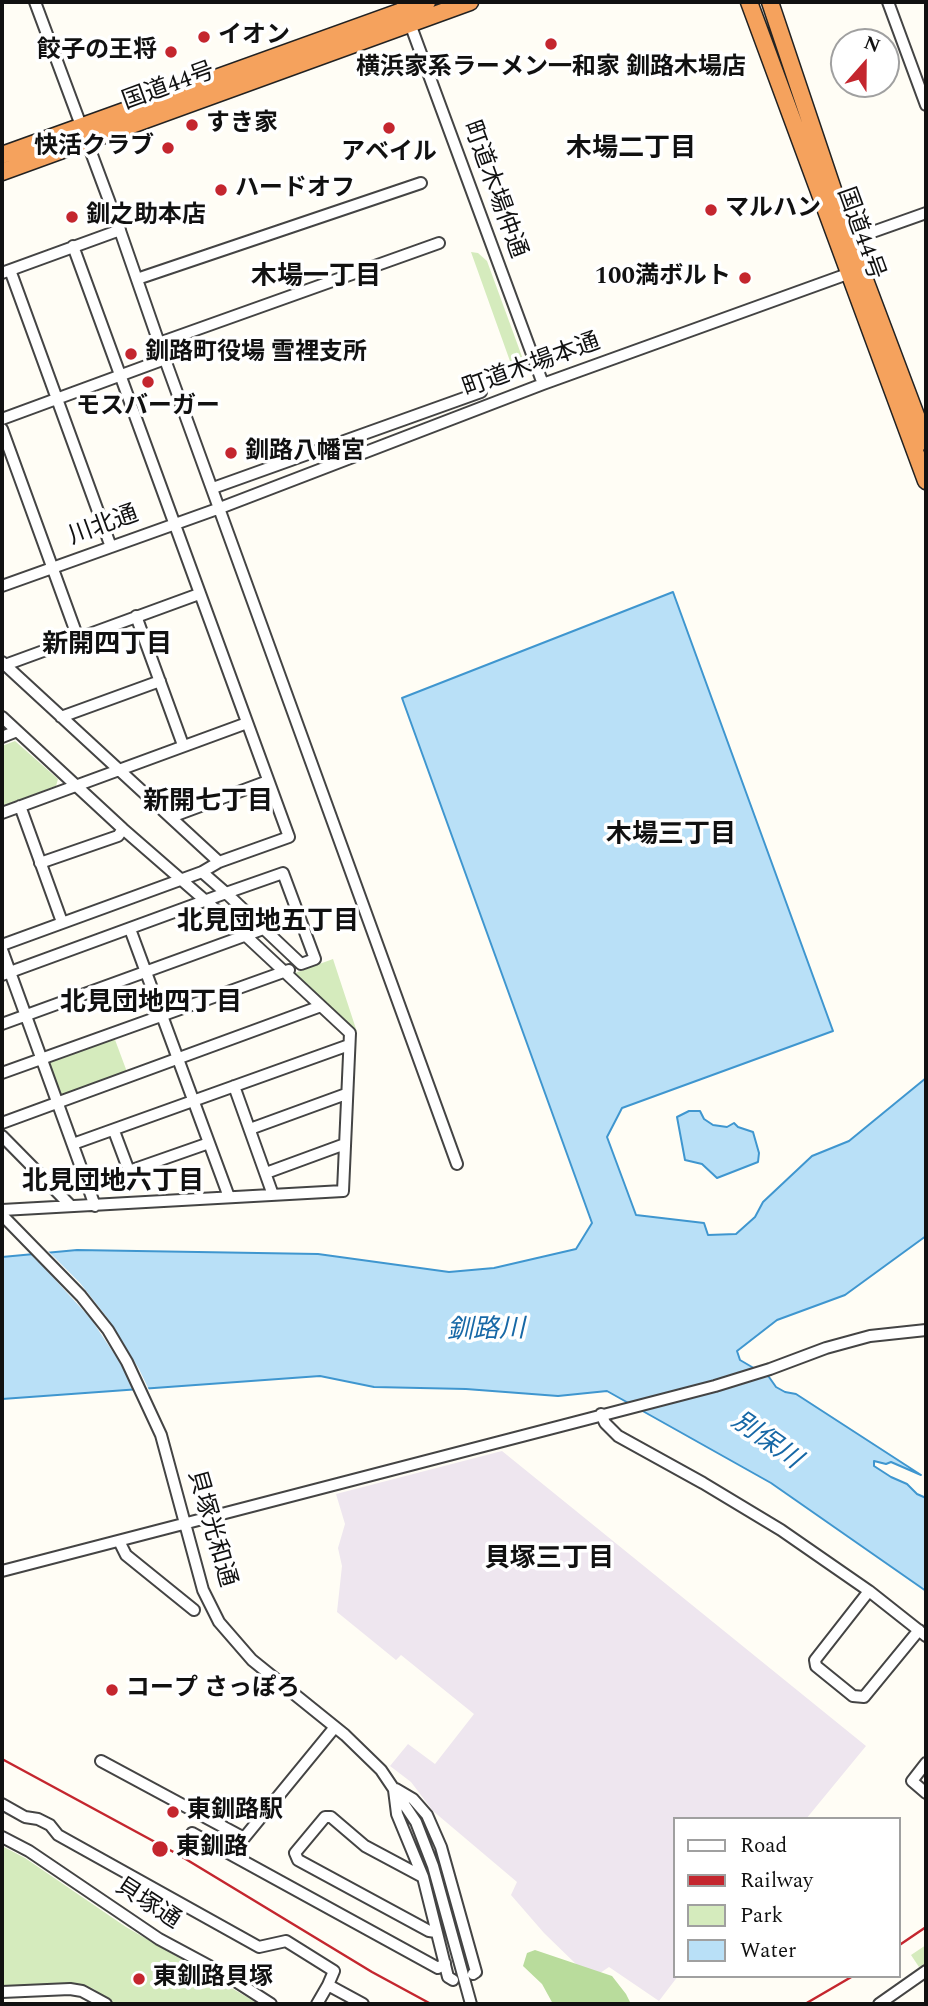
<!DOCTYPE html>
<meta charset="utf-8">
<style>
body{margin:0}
#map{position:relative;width:928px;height:2006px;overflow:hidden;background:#fffdf5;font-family:Spectral,serif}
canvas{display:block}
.frame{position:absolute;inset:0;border:4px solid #111;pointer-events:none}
.legend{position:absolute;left:673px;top:1817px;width:228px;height:161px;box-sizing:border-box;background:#fff;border:2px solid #a0a0a0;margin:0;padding:9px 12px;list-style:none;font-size:21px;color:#111}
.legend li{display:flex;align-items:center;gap:14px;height:35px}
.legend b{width:35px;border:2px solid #a0a0a0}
.north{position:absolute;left:830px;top:28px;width:70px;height:70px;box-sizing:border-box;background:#fff;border:2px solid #a0a0a0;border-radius:50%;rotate:21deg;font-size:19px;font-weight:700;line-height:28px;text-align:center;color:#111}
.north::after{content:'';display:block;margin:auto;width:24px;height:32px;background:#c4262e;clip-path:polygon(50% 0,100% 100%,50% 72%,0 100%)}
</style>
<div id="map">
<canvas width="928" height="2006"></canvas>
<div class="frame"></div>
<ul class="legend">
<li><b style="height:9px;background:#fff"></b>Road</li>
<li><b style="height:9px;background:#c4262e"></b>Railway</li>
<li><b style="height:19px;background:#d5ebbd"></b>Park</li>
<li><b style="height:19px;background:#b9e0f7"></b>Water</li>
</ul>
<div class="north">N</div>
</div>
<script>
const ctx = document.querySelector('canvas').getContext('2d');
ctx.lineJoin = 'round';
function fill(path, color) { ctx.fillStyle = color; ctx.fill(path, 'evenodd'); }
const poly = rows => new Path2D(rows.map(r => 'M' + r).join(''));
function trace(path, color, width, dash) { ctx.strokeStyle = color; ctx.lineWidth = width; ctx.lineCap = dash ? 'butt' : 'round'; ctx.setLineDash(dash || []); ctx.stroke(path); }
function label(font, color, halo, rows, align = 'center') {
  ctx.font = font + ' Spectral,"Noto Sans JP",serif'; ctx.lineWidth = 7; ctx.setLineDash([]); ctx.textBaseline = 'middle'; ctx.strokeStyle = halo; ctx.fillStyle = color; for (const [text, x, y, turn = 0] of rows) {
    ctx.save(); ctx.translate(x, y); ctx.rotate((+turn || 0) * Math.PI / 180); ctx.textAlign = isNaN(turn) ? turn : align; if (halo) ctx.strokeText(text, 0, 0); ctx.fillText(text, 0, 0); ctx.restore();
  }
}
const industrial = poly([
 [502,1451,866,1746,806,1819,674,1819,674,1976,678,1976,659,2001,609,1967,597,1975,579,1967,544,1933,511,1895,517,1882,433,1811,411,1782,390,1766,408,1744,435,1764,474,1714,401,1655,396,1660,337,1612,342,1566,338,1548,345,1524,336,1494]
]);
const green = poly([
 [471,252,478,253,487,261,528,373,516,378],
 [15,741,58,779,56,786,2,806,2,746],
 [333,959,357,1032,295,973],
 [114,1037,127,1072,60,1096,48,1061],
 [2,1846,25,1858,126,1927,259,2004,112,2004,94,1989,77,1984,2,1987],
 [926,1945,926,1963,919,1967,911,1955]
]);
const forest = poly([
 [535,1950,612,1976,626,1994,631,2004,553,2004,542,1984,523,1966,527,1953]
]);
const water = poly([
 [673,592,833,1031,622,1108,607,1137,636,1215,704,1223,708,1235,736,1234,755,1217,763,1202,812,1156,849,1141,926,1078,926,1236,845,1295,777,1320,737,1351,740,1360,769,1377,776,1387,785,1392,796,1394,921,1475,891,1462,886,1464,874,1461,874,1466,891,1477,907,1484,917,1494,926,1498,926,1591,771,1483,607,1391,558,1396,466,1389,374,1387,320,1376,2,1399,2,1257,77,1250,318,1254,449,1272,494,1268,576,1249,592,1223,402,698,673,592],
 [689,1111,700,1111,704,1119,713,1125,727,1127,734,1123,738,1127,753,1132,759,1153,758,1162,717,1178,702,1164,685,1160,677,1117,689,1111]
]);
const pier = poly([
 [47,1250,80,1283,109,1320,139,1369,150,1392,135,1393,121,1364,91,1319,29,1251]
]);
const minor = poly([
 [35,2,117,222,159,343,457,1164],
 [402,2,543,384],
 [888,2,926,105],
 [850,240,926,213],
 [10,270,111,547],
 [2,273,120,230],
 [137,279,421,183],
 [159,343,439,243],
 [2,419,165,359],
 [2,429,78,638],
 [213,488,481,392],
 [2,586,220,508,543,384,853,272],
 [136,616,183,745],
 [2,662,219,862],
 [5,665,199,594],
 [2,717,123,829,246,936,350,1033,343,1191,2,1210],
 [61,717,160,681],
 [2,737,17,731],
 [20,806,62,922],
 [2,813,247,723],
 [171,817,268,781],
 [40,863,118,836,123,829],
 [130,929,229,1197],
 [2,945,202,872,219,862,289,837,73,246],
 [2,950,95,1206],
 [2,975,226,893,283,873,315,959,301,964,226,893,202,872],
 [2,1024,299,916],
 [2,1073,289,970],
 [234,1086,273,1195],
 [2,1123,321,1006],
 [250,1129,346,1094],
 [114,1131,129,1171,209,1143],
 [2,1136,71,1206],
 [73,1144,349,1045],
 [266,1173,345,1144],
 [2,1215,81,1296,108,1330,127,1362,161,1435,203,1590,219,1622,252,1660,345,1735,381,1770,416,1822,433,1866,471,2004],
 [601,1414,605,1423,618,1436,703,1483,781,1530,869,1591,926,1636],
 [119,1541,126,1555,194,1610],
 [2,1571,715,1386,770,1369,826,1348,870,1336,926,1330],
 [869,1591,815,1660,816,1666,853,1696,864,1697,919,1630],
 [101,1761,244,1838],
 [926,1763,912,1781,926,1793],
 [396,1789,413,1799,427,1815,441,1847,476,1972,473,1974],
 [394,1790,397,1814,423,1877,448,1977,453,1980],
 [2,1804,25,1817,38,1819,50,1825,58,1835,259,1947,286,1941,334,1971,328,1985,363,2004],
 [192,1833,438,1968,445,1963],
 [2,1837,29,1851,159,1939,226,1975,271,2004],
 [234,1855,244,1838,335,1727],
 [423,1877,365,1846,331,1817,325,1817,295,1853,298,1860,429,1931,436,1932],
 [2,1992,70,1989,82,1991,106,2004],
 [317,2004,328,1985],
 [879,2004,926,1971]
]);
const highway = poly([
 [749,2,926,481],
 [770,2,850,240,926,442],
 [2,155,427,2],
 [2,172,470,2]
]);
const rail = poly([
 [2,1759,179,1855,372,1972,431,2004],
 [898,1946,926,1927],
 [805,2004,853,1976]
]);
const markers = [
 [204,37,7,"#c4262e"],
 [551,44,7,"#c4262e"],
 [171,52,7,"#c4262e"],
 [192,125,7,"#c4262e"],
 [389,128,7,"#c4262e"],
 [168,148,7,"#c4262e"],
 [221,190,7,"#c4262e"],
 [711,210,7,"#c4262e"],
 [72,217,7,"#c4262e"],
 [745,278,7,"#c4262e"],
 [131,354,7,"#c4262e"],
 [148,382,7,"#c4262e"],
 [231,453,7,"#c4262e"],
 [112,1690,7,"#c4262e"],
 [173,1812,7,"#c4262e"],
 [160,1849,9,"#c4262e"],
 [139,1979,7,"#c4262e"]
];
const poiNames = [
 ["イオン",218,37],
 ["餃子の王将",157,52,"right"],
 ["横浜家系ラーメン一和家 釧路木場店",551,69,"center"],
 ["すき家",206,125],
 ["快活クラブ",154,148,"right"],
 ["アベイル",389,154,"center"],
 ["ハードオフ",235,190],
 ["マルハン",725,210],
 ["釧之助本店",86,217],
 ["100満ボルト",731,278,"right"],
 ["釧路町役場 雪裡支所",145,354],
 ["モスバーガー",148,408,"center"],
 ["釧路八幡宮",245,453],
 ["コープ さっぽろ",126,1690],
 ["東釧路駅",187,1812],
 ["東釧路",176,1849],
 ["東釧路貝塚",153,1979]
];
const streetNames = [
 ["国道44号",169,88,-20],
 ["町道木場仲通",493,190,70],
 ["国道44号",859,234,70],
 ["町道木場本通",532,367,-20],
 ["川北通",104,527,-20],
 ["貝塚光和通",210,1529,74],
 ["貝塚通",147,1905,33]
];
const neighbourhoodNames = [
 ["木場二丁目",631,151],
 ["木場一丁目",316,279],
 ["新開四丁目",107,647],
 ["新開七丁目",208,804],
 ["木場三丁目",671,837],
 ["北見団地五丁目",268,924],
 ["北見団地四丁目",151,1005],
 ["北見団地六丁目",113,1184],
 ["貝塚三丁目",549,1561]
];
const waterNames = [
 ["釧路川",486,1332,-1],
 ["別保川",765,1442,35]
];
fill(industrial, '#eee6ef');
fill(green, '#d5ebbd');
fill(forest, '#b9dc9c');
fill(water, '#b9e0f7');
trace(water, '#3f96cf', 2);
fill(pier, '#fffdf5');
trace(minor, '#444', 14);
trace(highway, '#222', 19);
trace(minor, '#fff', 10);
trace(highway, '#f5a25d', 16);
trace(rail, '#c4262e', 2.5);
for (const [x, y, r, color] of markers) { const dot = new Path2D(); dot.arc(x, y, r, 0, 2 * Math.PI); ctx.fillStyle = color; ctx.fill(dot); trace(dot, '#fff', 2.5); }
label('bold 24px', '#111', '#fff', poiNames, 'left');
label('24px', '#111', '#fff', streetNames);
label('bold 26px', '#111', '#fff', neighbourhoodNames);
label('italic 26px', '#1768a6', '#fff', waterNames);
</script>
